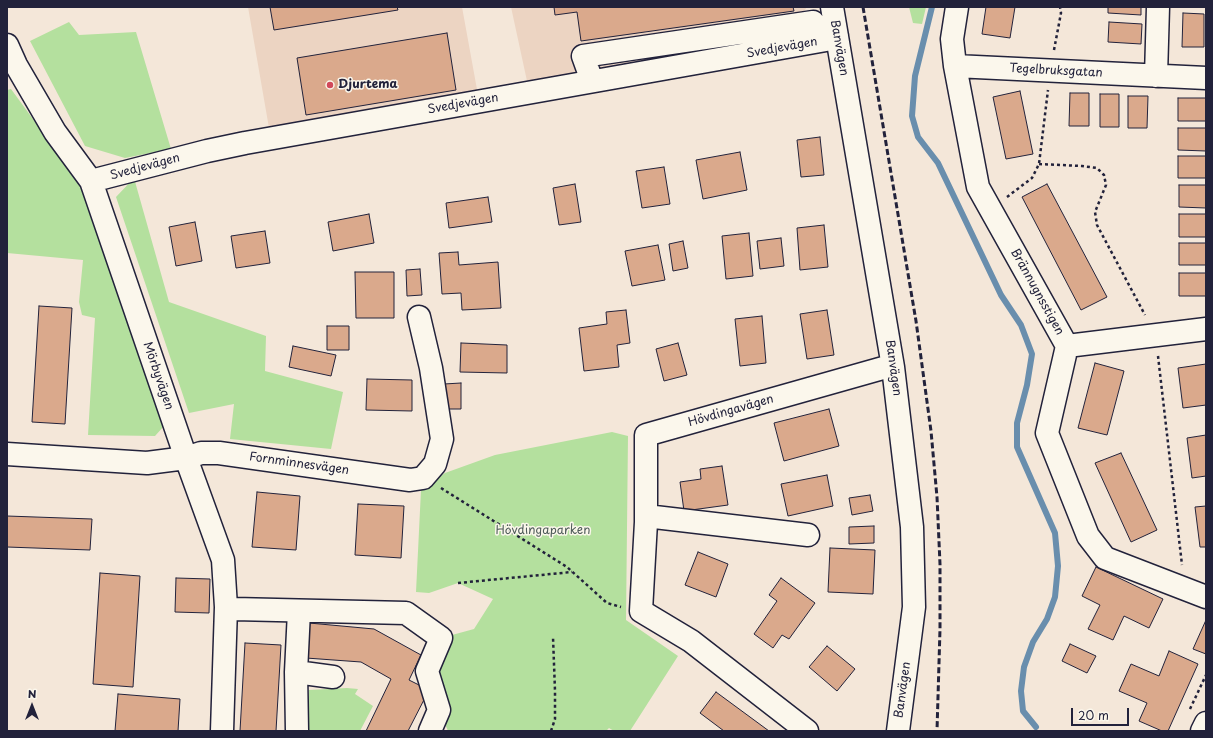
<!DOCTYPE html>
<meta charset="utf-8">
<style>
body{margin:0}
#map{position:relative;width:1213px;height:738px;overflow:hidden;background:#f4e7d9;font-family:"Playpen Sans",sans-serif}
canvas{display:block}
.frame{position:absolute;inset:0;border:8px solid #22223b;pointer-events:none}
.north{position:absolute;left:12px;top:686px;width:40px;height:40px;-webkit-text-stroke:3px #fbf7ec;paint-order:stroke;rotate:0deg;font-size:11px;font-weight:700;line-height:16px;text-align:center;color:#22223b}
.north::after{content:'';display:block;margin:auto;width:14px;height:18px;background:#22223b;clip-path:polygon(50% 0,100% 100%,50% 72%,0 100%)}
.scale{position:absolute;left:1071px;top:708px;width:58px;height:18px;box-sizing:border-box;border:2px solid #22223b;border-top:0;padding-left:5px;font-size:12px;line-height:14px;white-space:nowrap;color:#22223b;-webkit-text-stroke:3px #fbf7ec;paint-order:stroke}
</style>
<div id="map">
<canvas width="1213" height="738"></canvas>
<div class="frame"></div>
<div class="north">N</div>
<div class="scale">20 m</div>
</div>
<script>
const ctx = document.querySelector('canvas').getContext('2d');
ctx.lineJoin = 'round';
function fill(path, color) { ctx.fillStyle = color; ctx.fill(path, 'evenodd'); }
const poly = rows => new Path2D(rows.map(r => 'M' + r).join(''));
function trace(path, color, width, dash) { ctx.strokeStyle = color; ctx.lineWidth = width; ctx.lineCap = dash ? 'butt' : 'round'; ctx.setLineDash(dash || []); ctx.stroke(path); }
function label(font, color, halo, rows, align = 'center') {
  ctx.font = font + ' "Playpen Sans",sans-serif'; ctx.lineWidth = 3; ctx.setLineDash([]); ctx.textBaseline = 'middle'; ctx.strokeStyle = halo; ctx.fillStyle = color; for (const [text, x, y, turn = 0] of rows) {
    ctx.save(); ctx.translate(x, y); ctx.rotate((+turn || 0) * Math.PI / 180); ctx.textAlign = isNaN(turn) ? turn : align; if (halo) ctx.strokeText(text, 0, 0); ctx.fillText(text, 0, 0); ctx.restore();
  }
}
const built = poly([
 [248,7,462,7,478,95,269,128],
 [511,7,807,7,785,37,527,81]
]);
const green = poly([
 [909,7,926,7,922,24,913,23],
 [69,22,79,35,136,32,171,149,125,158,85,146,30,41],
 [11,89,79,182,164,426,155,436,88,435,95,318,82,315,79,302,83,260,7,253,7,90],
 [134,178,169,302,266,336,265,371,343,392,331,449,230,439,234,404,189,413,116,197],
 [612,432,628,436,626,620,678,656,630,731,614,731,609,728,606,731,448,731,439,710,427,671,441,638,474,629,493,599,458,583,429,593,416,592,421,490,445,473,495,455],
 [347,688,358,689,355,694,373,706,360,731,309,731,307,725,309,690]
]);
const stream = poly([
 [932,7,915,76,912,116,918,137,938,163,1001,295,1021,325,1032,354,1027,385,1017,423,1017,447,1055,533,1058,566,1055,597,1047,619,1033,642,1024,667,1021,691,1023,711,1036,727]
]);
const building = poly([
 [270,7,397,7,398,10,274,30,270,7],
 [554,7,793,7,794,11,581,41,577,12,555,15,554,7],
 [986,7,1015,7,1010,38,982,34,986,7],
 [1108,7,1141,7,1141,15,1108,13,1108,7],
 [1183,13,1204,14,1204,47,1182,47,1183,13],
 [1109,22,1142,24,1141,44,1108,42,1109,22],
 [447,33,456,90,306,115,297,58,447,33],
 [1020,91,1033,154,1006,159,993,97,1020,91],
 [1070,93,1089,93,1089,126,1069,126,1070,93],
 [1100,94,1119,94,1119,127,1100,127,1100,94],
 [1128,96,1148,96,1147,128,1128,128,1128,96],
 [1178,98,1206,98,1206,121,1178,121,1178,98],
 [1178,128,1206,128,1206,151,1178,150,1178,128],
 [820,137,824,175,801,177,797,140,820,137],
 [740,152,747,190,703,199,696,160,740,152],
 [1178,156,1206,156,1206,178,1178,178,1178,156],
 [664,167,670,204,642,208,636,171,664,167],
 [575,184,581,222,559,225,553,188,575,184],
 [1047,184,1107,297,1081,310,1022,197,1047,184],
 [1179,185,1206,185,1206,208,1179,207,1179,185],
 [488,197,492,222,449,228,446,203,488,197],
 [369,214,374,243,333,251,328,222,369,214],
 [1179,214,1206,214,1206,237,1179,237,1179,214],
 [195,222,202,261,176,266,169,227,195,222],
 [824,225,828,267,800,270,797,228,824,225],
 [265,231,270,263,236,268,231,236,265,231],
 [749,233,753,276,726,279,722,236,749,233],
 [781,238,784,266,760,269,757,241,781,238],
 [683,241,688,268,673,271,669,244,683,241],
 [1179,243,1206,243,1206,265,1179,265,1179,243],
 [658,245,665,280,632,286,625,251,658,245],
 [458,252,459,265,498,262,501,308,462,310,461,293,442,294,439,253,458,252],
 [420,269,422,295,407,296,406,270,420,269],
 [355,272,394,272,394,318,356,318,355,272],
 [1179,273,1206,273,1206,296,1179,296,1179,273],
 [39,306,72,308,65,424,32,422,39,306],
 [626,310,630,343,617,345,619,367,584,371,579,328,607,324,606,312,626,310],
 [827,310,834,355,807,359,800,314,827,310],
 [762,316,766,363,740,366,735,319,762,316],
 [327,326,349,326,349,350,327,350,327,326],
 [461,343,507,345,507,373,460,372,461,343],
 [678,343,687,375,664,381,656,349,678,343],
 [293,346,336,355,331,376,289,367,293,346],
 [1095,363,1124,371,1107,435,1078,428,1095,363],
 [1206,364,1206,405,1183,408,1178,368,1206,364],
 [367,379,412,380,412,411,366,410,367,379],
 [461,383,461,409,445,409,444,384,461,383],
 [829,409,839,446,784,461,774,423,829,409],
 [1206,435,1206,476,1192,478,1187,438,1206,435],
 [1121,453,1157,530,1131,542,1095,463,1121,453],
 [722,466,728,505,684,511,680,482,701,479,700,469,722,466],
 [827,475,833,506,788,516,781,484,827,475],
 [257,492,300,496,296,550,252,547,257,492],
 [870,495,873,511,852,515,849,498,870,495],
 [358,504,404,506,401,558,355,555,358,504],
 [1206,506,1206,547,1200,547,1195,507,1206,506],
 [7,516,92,519,90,550,7,547,7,516],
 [874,526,874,543,849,544,849,527,874,526],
 [830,548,875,550,873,594,828,592,830,548],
 [698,552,728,564,716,597,685,585,698,552],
 [1096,567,1163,599,1149,628,1124,616,1113,640,1088,629,1100,605,1082,596,1096,567],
 [100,573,140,576,133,687,93,684,100,573],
 [176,578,210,579,209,613,175,612,176,578],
 [781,578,815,603,789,639,782,635,773,648,754,634,777,601,769,595,781,578],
 [1206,620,1206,654,1193,649,1206,620],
 [309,623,374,629,421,655,409,680,429,690,408,731,366,731,391,679,361,662,306,658,309,623],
 [245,643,281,645,276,731,240,731,245,643],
 [1070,644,1096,656,1087,673,1062,661,1070,644],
 [827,646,855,669,837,691,809,667,827,646],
 [1169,651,1198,664,1168,731,1162,731,1139,721,1147,703,1119,691,1131,664,1159,676,1169,651],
 [716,692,769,731,724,731,700,713,716,692],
 [118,694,180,699,178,731,115,731,118,694]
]);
const path = poly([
 [1054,50,1061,13,1060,7],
 [1039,164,1082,166,1097,168,1104,175,1106,185,1095,212,1097,225,1145,315],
 [1007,197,1032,178,1039,164,1048,90],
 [1158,356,1182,565],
 [441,488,567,567,607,603,621,607],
 [458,583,572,572],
 [1190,709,1206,675],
 [551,731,555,719,555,691,553,637]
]);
const minor = poly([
 [832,7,893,367,912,527,914,607,898,731],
 [957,7,952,39,955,66,978,187,1067,346,1047,433,1088,536,1105,558,1206,597],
 [7,45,16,65,55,132,91,181,186,458,223,560,226,607,222,731],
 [955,66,1206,78],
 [1156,76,1158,7],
 [592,81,583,56,813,22,826,40],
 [91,181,207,151,245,143,826,40,837,36],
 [1067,346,1206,329],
 [7,454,147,463,186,458,201,453,219,453,410,480,423,478,435,464,442,439,431,368,419,317],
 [646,516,808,535],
 [226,607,234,609,406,613,441,638,427,671,439,710,430,731],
 [296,672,333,677],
 [297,731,296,672,299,611],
 [807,731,691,641,641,611,646,522,646,435,883,368,893,367],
 [1202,731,1206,723]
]);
const rail = poly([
 [863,7,916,321,931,431,937,497,940,564,940,629,937,731]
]);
const markers = [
 [330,85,4,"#d1495b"]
];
const streetNames = [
 ["Svedjevägen",782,48,-10],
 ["Banvägen",839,48,80],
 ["Tegelbruksgatan",1056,71,3],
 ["Svedjevägen",463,104,-10],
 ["Svedjevägen",145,167,-15],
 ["Brännugnsstigen",1037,292,61],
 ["Banvägen",893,368,82],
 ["Mörbyvägen",158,376,71],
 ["Hövdingavägen",731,411,-16],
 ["Fornminnesvägen",299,464,8],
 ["Banvägen",903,690,-82]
];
const poiNames = [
 ["Djurtema",338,85]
];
const parkNames = [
 ["Hövdingaparken",543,531]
];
fill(built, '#ecd4c2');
fill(green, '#b4e09e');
trace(stream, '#698ead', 6);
fill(building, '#daa98c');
trace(building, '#22223b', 1);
trace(minor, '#22223b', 25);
trace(path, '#22223b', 2.5, [3, 3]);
trace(minor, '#fbf7ec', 22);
trace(rail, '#22223b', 3, [6, 3]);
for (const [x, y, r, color] of markers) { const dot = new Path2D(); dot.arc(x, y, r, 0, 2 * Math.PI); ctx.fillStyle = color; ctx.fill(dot); trace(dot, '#fbf7ec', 1.5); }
label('12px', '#22223b', '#fbf7ec', streetNames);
label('bold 12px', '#22223b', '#fbf7ec', poiNames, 'left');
label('12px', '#4e5b59', '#fbf7ec', parkNames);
</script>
